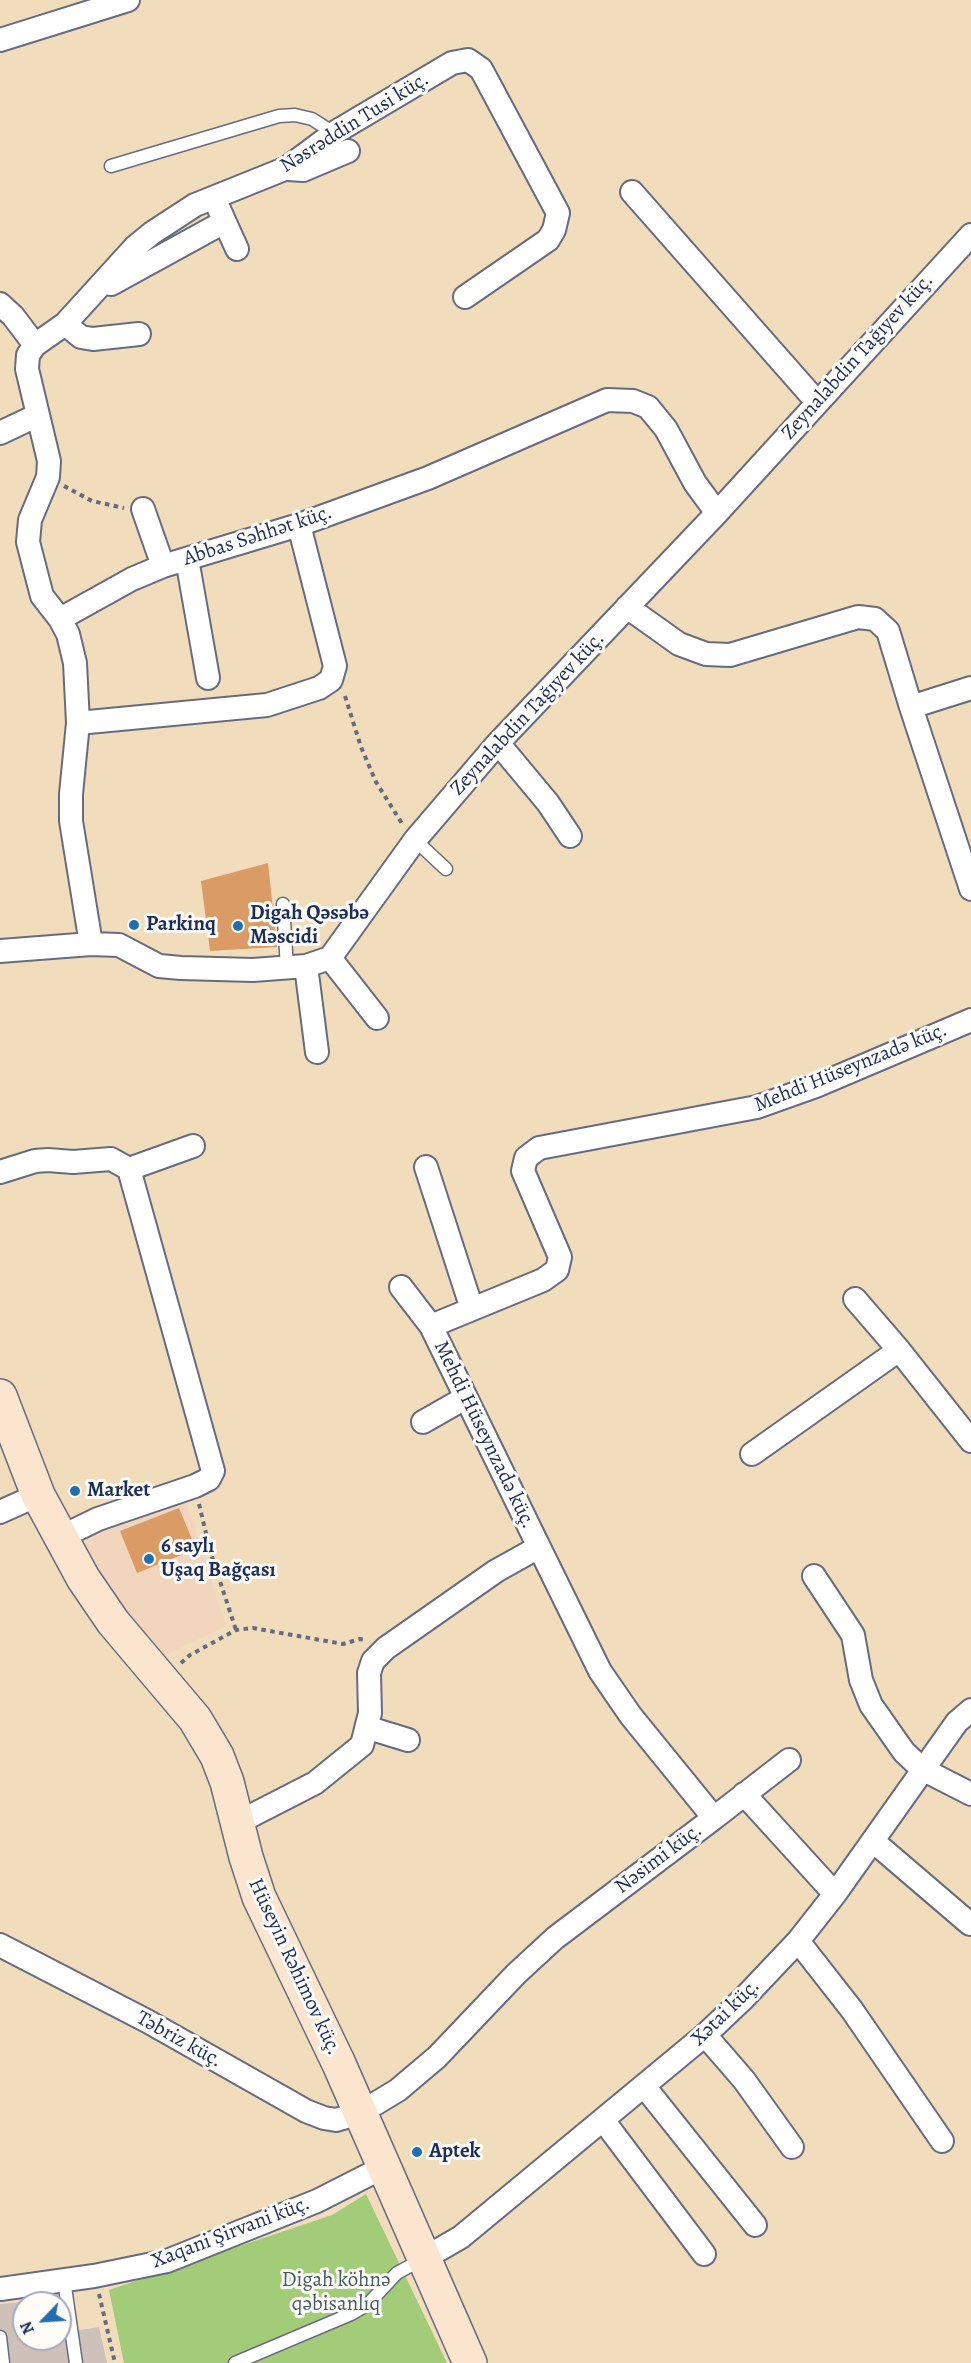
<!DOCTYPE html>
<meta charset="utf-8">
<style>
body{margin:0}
#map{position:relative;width:971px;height:2363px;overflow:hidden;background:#f1dcbc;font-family:Alegreya,serif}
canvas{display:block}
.north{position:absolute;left:12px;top:2291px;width:60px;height:60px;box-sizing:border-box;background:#fdfcf7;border:2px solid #a3aaba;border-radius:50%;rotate:245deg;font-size:16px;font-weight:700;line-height:24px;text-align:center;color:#1b2f5e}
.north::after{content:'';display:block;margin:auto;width:21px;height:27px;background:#1f6fb2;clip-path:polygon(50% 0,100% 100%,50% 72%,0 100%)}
</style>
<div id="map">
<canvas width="971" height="2363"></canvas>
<div class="north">N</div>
</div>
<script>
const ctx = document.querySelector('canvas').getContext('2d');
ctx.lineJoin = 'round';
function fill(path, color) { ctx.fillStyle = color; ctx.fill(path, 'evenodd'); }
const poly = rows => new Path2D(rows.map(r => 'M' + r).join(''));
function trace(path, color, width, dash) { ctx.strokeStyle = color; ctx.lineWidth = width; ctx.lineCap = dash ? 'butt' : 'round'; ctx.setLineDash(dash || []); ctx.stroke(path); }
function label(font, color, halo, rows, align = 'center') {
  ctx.font = font + ' Alegreya,serif'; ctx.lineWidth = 6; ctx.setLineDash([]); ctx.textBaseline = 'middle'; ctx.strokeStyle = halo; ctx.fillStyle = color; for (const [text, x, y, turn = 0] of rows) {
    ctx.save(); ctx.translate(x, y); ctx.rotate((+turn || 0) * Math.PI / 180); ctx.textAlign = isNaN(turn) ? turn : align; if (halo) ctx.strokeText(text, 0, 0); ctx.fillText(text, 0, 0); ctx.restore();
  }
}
const built = poly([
 [185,1498,226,1626,157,1659,102,1582,83,1536]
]);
const industrial = poly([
 [57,2299,58,2303,24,2303,24,2339,60,2339,60,2318,62,2333,99,2327,107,2363,0,2363,0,2304]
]);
const green = poly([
 [366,2194,447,2363,124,2363,109,2290,332,2215]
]);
const building = poly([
 [268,863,277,947,210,951,201,881],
 [179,1508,196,1549,137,1573,120,1531]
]);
const path = poly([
 [64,486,92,501,124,508],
 [345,696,361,747,376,782,403,825],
 [199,1504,211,1554,236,1630],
 [181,1663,190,1655,236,1630,253,1628,343,1644,360,1639,366,1640],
 [99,2294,115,2363]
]);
const service = poly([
 [111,166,279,116,295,115,312,119,334,133],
 [415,840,446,869],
 [283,904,287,968],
 [64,2280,76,2363],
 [0,2337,3,2363],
 [235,2363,351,2314,368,2304,397,2273,423,2259]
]);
const minor = poly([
 [0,40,128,0],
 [288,169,303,170,348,151],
 [632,192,817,402],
 [219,209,237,249],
 [108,283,111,284,224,222],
 [0,304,13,316,35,345],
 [65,324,81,337,93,339,139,334],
 [38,415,49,461,48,477,30,520,28,542,42,596,60,619],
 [0,433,38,415,27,369,28,355,35,345,65,324,135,247,152,233,195,205,287,168,334,133,452,63,468,60,481,69,558,213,554,230,548,240,465,297],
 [143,509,163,566],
 [187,559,208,678],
 [627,607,679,644,706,654,730,655,858,617,875,619,888,631,911,707,971,688],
 [911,707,971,889],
 [78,723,267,705,319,688,331,680,335,666,299,525],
 [498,743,548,803,570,836],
 [91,944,71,821,71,794,78,723,75,663,68,634,60,619,132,579,163,566,299,525,428,478,607,400,633,401,648,407,666,429,695,483,717,513],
 [0,951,91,944,119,945,159,966,181,968,253,970,306,966,330,958,415,840,498,743,717,513,971,235],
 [330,958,377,1018],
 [306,966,317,1052],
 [426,1167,472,1309],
 [129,1169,193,1146],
 [0,1172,35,1161,48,1160,73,1162,111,1159,129,1169,213,1471,209,1479,195,1486,98,1519,59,1538],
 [401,1287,431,1326],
 [855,1299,899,1350],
 [423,1422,465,1398],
 [752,1454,899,1350,971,1441],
 [0,1512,38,1495],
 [814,1576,853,1635,861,1680,871,1705,904,1752,922,1769,971,1794],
 [369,1728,408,1740],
 [744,1794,835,1894],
 [714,1818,789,1760],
 [237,1823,315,1783,362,1745,370,1713,369,1673,373,1661,386,1648,496,1571,539,1547,431,1326,543,1280,557,1270,560,1257,523,1171,526,1158,539,1148,757,1107,816,1086,971,1020],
 [873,1841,970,1924],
 [798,1941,852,2010,942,2141],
 [0,1945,147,2021,306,2111,324,2118,336,2120,360,2113,398,2090,437,2057,516,1974,555,1938,714,1818,631,1716,600,1671,539,1547],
 [705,2035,744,2080,792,2147],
 [644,2086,755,2225],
 [603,2120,704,2254],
 [423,2259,461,2237,705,2035,744,1998,798,1941,835,1894,957,1722,971,1710],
 [0,2289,94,2276,167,2261,317,2201,384,2167]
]);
const secondary = poly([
 [0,1396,38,1495,83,1578,113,1622,195,1719,217,1756,227,1782,246,1857,259,1897,339,2064,470,2363]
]);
const markers = [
 [134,925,6,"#1f6fb2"],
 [238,926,6,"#1f6fb2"],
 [75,1491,6,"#1f6fb2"],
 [149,1559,6,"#1f6fb2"],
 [417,2152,6,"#1f6fb2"]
];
const streetNames = [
 ["Nəsrəddin Tusi küç.",355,123,-32],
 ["Zeynalabdin Tağıyev küç.",858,357,-48],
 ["Abbas Səhhət küç.",258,536,-18],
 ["Zeynalabdin Tağıyev küç.",528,714,-47],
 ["Mehdi Hüseynzadə küç.",851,1068,-22],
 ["Mehdi Hüseynzadə küç.",484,1435,64],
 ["Nəsimi küç.",659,1859,-37],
 ["Hüseyin Rəhimov küç.",294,1967,65],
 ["Xətai küç.",726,2013,-44],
 ["Təbriz küç.",179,2040,29],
 ["Xaqani Şirvani küç.",231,2233,-21]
];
const poiNames = [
 ["Digah Qəsəbə",250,914],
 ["Məscidi",250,938],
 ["Parkinq",146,925],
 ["Market",87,1491],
 ["6 saylı",161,1547],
 ["Uşaq Bağçası",161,1571],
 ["Aptek",429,2152]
];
const parkNames = [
 ["Digah köhnə",336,2281],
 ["qəbisanlıq",336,2305]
];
fill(built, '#f1d5bd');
fill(industrial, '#cec1ba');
fill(green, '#a2cc78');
fill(building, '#da9c64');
trace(service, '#666c7f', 15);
trace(minor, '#666c7f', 26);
trace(secondary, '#666c7f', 36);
trace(path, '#666c7f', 4, [4.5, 4.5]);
trace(service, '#fff', 12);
trace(minor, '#fff', 22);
trace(secondary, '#fce5cf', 33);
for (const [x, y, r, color] of markers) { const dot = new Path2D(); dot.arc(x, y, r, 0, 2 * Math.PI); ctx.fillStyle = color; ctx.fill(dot); trace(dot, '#fdfcf7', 2); }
label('21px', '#1b2f5e', '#fdfcf7', streetNames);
label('bold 21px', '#1b2f5e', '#fdfcf7', poiNames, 'left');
label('21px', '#445e66', '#fdfcf7', parkNames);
</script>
